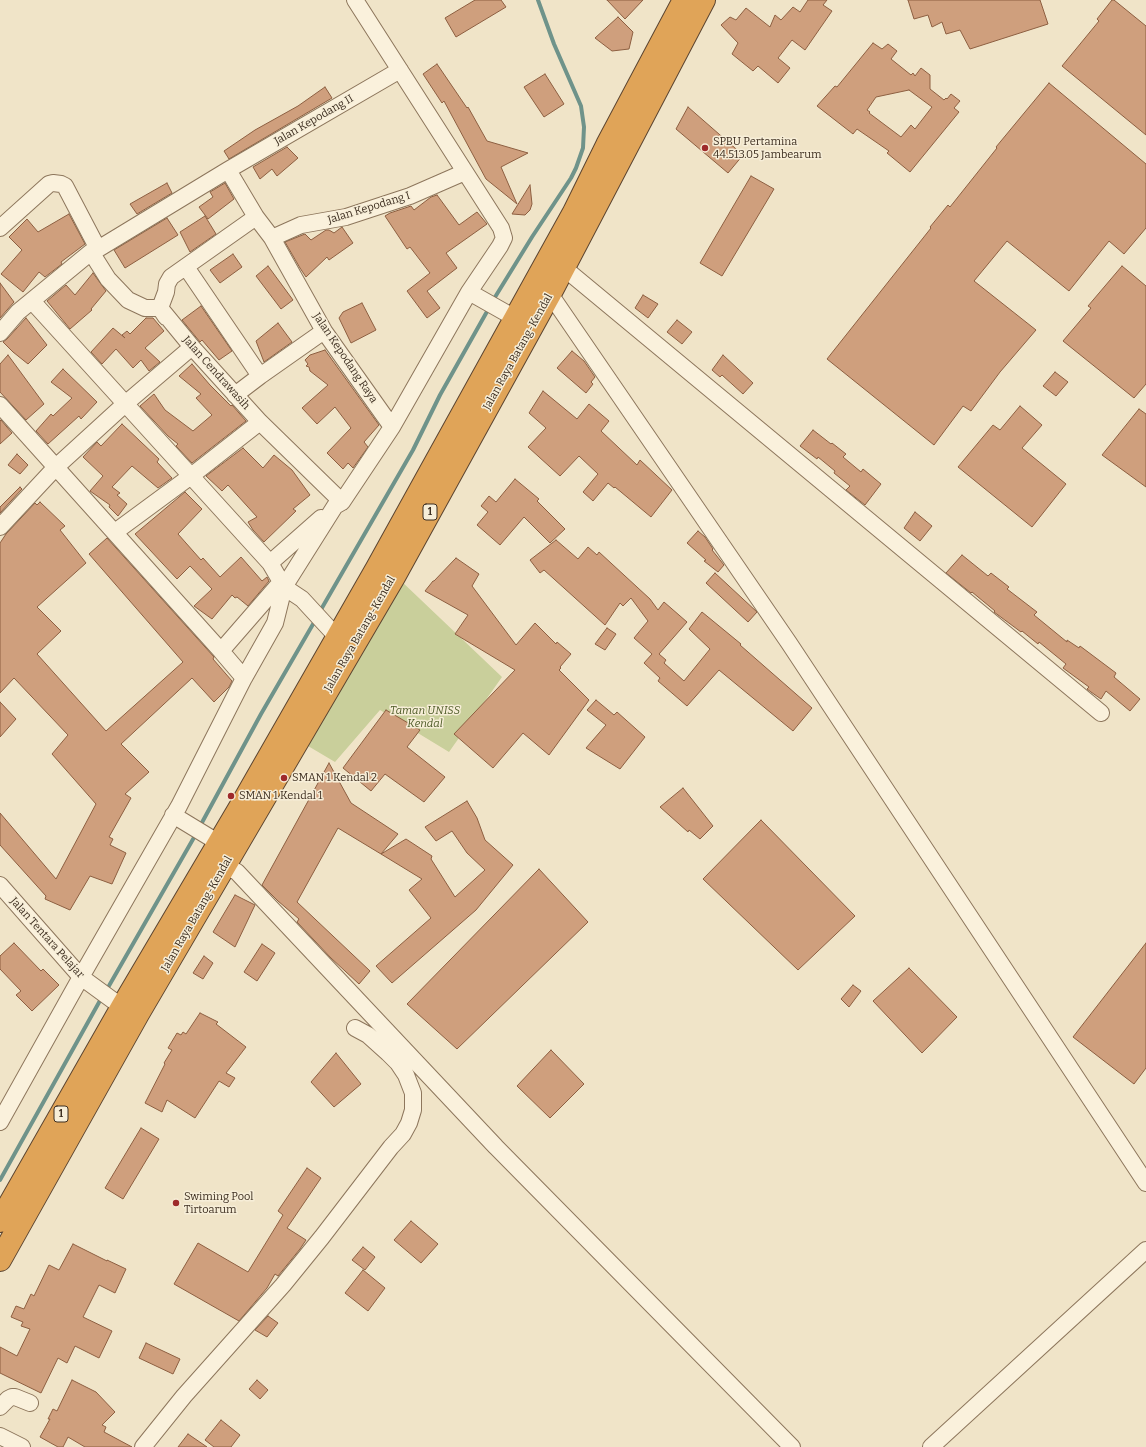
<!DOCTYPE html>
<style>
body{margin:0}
canvas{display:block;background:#f0e4c8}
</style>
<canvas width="1146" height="1447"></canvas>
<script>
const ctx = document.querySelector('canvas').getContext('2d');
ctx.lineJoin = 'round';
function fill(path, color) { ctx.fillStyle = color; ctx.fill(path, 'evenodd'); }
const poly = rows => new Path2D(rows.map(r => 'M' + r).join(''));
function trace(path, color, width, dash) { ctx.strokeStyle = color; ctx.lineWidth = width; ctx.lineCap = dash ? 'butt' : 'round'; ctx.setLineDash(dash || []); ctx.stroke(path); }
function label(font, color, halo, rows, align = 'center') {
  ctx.font = font + ' Bitter,serif'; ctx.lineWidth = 3; ctx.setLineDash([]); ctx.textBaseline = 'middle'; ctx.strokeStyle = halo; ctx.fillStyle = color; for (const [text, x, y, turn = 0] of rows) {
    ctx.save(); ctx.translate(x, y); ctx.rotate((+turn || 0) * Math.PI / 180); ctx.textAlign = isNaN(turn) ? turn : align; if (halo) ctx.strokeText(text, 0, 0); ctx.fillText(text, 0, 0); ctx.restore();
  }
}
const green = poly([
 [399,579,502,677,449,752,380,710,335,762,303,743]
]);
const stream = poly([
 [492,302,532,237,571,178,576,168,583,148,584,127,581,106,554,44,538,0],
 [319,613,413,450,440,395,489,308],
 [199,828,261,714,316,619],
 [106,991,196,834],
 [0,1180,102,997]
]);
const building = poly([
 [475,0,501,0,506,7,456,37,445,18,475,0],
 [607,0,643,0,625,19,607,0],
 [808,0,827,0,823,5,832,11,805,50,792,40,778,58,790,68,778,83,758,66,753,71,732,54,738,43,721,25,730,17,736,20,746,8,770,27,775,15,781,20,793,7,800,12,808,0],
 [908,0,1040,0,1048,24,970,49,960,30,946,34,942,22,932,27,928,15,914,19,908,0],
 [1112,0,1114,0,1146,26,1146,135,1062,66,1099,21,1097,19,1112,0],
 [618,17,633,32,629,49,612,51,595,38,618,17],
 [873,43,882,49,888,44,897,51,891,59,911,75,913,73,915,76,921,68,930,75,930,89,944,100,946,98,947,99,951,94,960,101,954,108,959,112,910,172,887,153,889,151,857,129,853,134,817,106,835,86,837,87,873,43],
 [909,90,932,107,915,129,911,125,901,137,869,113,870,112,867,110,876,97,909,90],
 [437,64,467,108,468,107,487,141,528,153,501,167,517,204,486,179,444,101,442,103,423,74,437,64],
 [545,74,564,104,544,117,524,87,545,74],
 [1049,83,1146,164,1146,228,1124,254,1109,241,1069,291,1007,241,974,281,1036,330,1000,372,971,411,963,406,934,445,827,359,931,228,930,227,948,205,950,207,997,148,996,147,1049,83],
 [325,87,332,98,229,159,224,151,255,130,298,106,325,87],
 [688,107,743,155,728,173,676,129,688,107],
 [287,147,298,158,277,176,272,169,260,179,253,167,287,147],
 [751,176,774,189,722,276,700,263,751,176],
 [167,183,172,193,137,214,130,204,167,183],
 [225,183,234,199,208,219,199,207,213,197,210,192,225,183],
 [530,185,532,204,530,210,525,215,512,214,530,185],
 [437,195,459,225,477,212,487,224,446,253,457,268,427,291,440,308,427,318,407,291,430,273,410,247,407,249,385,216,390,213,411,206,414,210,431,197,437,195],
 [69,214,85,244,61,262,62,264,45,277,39,272,23,292,1,274,22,250,9,237,27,219,38,232,69,214],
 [205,216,216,234,190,252,180,232,205,216],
 [167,218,178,235,125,268,114,250,167,218],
 [342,227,353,243,329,260,327,257,306,277,300,268,285,242,305,234,311,240,326,230,329,230,334,233,342,227],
 [233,254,242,267,220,283,210,270,233,254],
 [268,266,293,300,281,309,256,276,268,266],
 [1122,266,1146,286,1146,384,1134,398,1063,341,1091,308,1088,306,1122,266],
 [93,273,106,291,91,309,92,310,70,329,47,301,66,285,75,295,93,273],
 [0,283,14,302,0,318,0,283],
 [643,295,658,304,648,318,635,308,643,295],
 [362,303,376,330,351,343,339,318,343,312,362,303],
 [201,306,232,351,219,360,202,340,200,342,182,320,201,306],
 [26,318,47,345,28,364,13,352,3,342,7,339,26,318],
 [146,318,153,318,164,331,145,348,160,362,149,371,141,360,133,368,116,349,102,364,91,352,113,328,125,338,122,335,127,331,130,334,146,318],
 [677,320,692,332,682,344,667,332,677,320],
 [278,323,292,342,264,362,256,341,278,323],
 [325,350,379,425,364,442,368,447,353,468,348,463,343,469,327,453,351,428,335,407,317,424,302,408,328,385,310,371,309,367,306,366,308,364,305,360,310,355,325,350],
 [572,351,584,361,595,377,591,382,593,384,586,393,557,368,572,351],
 [8,355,44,404,26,420,0,392,0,364,8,355],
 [723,355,753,383,743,394,722,375,720,377,712,370,723,355],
 [192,364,210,385,231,406,232,405,246,421,192,463,176,446,178,444,168,436,140,406,154,394,165,410,193,431,212,415,196,398,201,394,179,376,192,364],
 [63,369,97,402,81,419,79,416,48,444,36,431,51,414,53,416,72,398,51,382,63,369],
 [1055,372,1068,382,1056,396,1043,386,1055,372],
 [543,391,577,419,589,404,609,421,601,431,637,465,640,460,672,490,651,517,615,487,614,488,608,483,593,501,583,492,598,474,579,456,560,476,528,447,546,428,529,413,543,391],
 [1020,406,1042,425,1022,448,1066,484,1032,527,958,467,993,425,1000,430,1020,406],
 [1139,409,1146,414,1146,487,1102,455,1139,409],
 [1,420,12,433,0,444,0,421,1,420],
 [122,424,159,459,157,462,172,478,158,488,132,466,112,487,120,493,117,495,127,504,118,516,109,507,110,505,90,491,103,476,83,457,97,442,101,446,122,424],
 [813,430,831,444,832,443,846,454,843,457,861,472,863,469,881,484,865,505,846,490,850,486,834,473,835,471,818,457,817,459,800,446,813,430],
 [243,448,263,468,274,455,292,470,310,495,293,509,296,511,264,542,253,530,248,522,257,517,228,485,222,491,206,476,243,448],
 [17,454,28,465,20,474,8,465,17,454],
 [515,479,539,499,537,501,565,529,550,543,524,517,500,545,477,525,488,512,481,506,489,496,496,502,515,479],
 [20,487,22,489,0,513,0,507,20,487],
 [185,492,202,509,178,534,201,560,203,558,220,577,241,557,262,581,267,577,269,581,248,606,237,597,235,598,232,595,212,619,194,606,212,589,190,566,177,579,135,534,185,492],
 [40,502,65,526,60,530,86,563,37,607,61,631,37,654,106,731,183,662,89,554,107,538,214,657,213,659,232,681,229,687,214,702,192,678,121,744,149,772,125,794,131,798,109,837,113,839,110,845,126,853,112,884,90,876,70,910,45,899,46,896,0,845,0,813,56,879,96,804,52,754,68,735,14,678,0,693,0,543,6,534,35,503,37,505,40,502],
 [915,512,932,526,920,541,904,528,915,512],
 [698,531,705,537,713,549,712,550,724,565,718,572,704,561,706,560,687,543,698,531],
 [556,540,578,559,588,547,597,555,599,552,650,599,658,610,664,602,687,622,659,654,666,660,664,663,684,681,710,649,689,629,702,612,741,644,740,645,812,708,793,731,719,670,687,706,658,681,660,678,644,663,652,654,634,638,648,621,631,598,623,606,620,603,605,625,544,570,540,573,530,560,556,540],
 [962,555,988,576,991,573,1009,587,1007,589,1037,612,1034,615,1067,642,1067,640,1079,648,1080,646,1116,673,1114,677,1140,699,1130,711,1106,691,1101,699,1091,692,1087,689,1089,687,1063,668,1066,664,1039,642,1038,644,1022,631,1021,632,994,612,995,611,972,592,971,593,946,573,962,555],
 [456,558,479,574,472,586,516,645,535,623,556,644,557,642,571,654,560,667,561,668,559,670,589,700,549,755,523,733,493,768,454,734,515,670,455,634,468,615,425,591,433,581,434,581,456,558],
 [715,573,757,612,748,622,706,583,715,573],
 [607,628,616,634,605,650,595,644,607,628],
 [596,700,614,715,617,712,645,737,620,769,586,748,606,725,587,710,596,700],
 [0,702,16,719,0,737,0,702],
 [386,710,420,730,407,747,445,777,424,802,385,774,371,791,343,768,386,710],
 [329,763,351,803,398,834,381,854,338,828,297,902,370,971,359,984,331,958,297,922,299,919,278,901,262,885,329,763],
 [683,788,713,826,700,839,689,830,688,832,660,807,683,788],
 [467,801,477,818,485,840,513,865,476,910,392,983,376,966,431,918,409,890,422,879,381,854,406,839,432,856,431,859,455,897,485,870,467,853,452,831,436,841,425,827,467,801],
 [761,820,855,916,798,970,703,879,761,820],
 [539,869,588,922,457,1049,407,1004,539,869],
 [235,895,255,905,235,947,213,932,235,895],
 [14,943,41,971,43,969,59,985,32,1011,16,995,21,991,0,969,0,956,14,943],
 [1146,943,1146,1068,1134,1084,1073,1037,1146,943],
 [262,944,275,953,257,981,244,972,262,944],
 [204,956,213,963,203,979,193,973,204,956],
 [909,968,957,1017,922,1053,873,1001,909,968],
 [853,985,861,991,849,1007,841,999,853,985],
 [200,1013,218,1022,216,1024,246,1047,226,1073,235,1078,229,1087,219,1081,195,1118,167,1100,162,1112,145,1103,165,1064,164,1063,172,1050,168,1048,177,1033,181,1035,183,1032,186,1034,200,1013],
 [551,1050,584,1084,550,1118,517,1086,551,1050],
 [336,1053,361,1084,334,1107,311,1082,336,1053],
 [141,1128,159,1139,123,1199,105,1188,141,1128],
 [307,1168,321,1178,287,1228,306,1240,300,1249,278,1276,275,1274,267,1288,239,1321,174,1284,198,1243,248,1272,283,1215,278,1211,307,1168],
 [411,1221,438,1244,421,1263,394,1240,411,1221],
 [73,1244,107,1261,107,1260,126,1269,115,1293,99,1285,83,1317,112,1331,99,1358,75,1346,67,1363,58,1358,41,1393,0,1373,0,1347,17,1356,30,1329,21,1326,23,1322,11,1317,16,1306,24,1309,31,1294,34,1296,49,1265,59,1270,73,1244],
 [363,1247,375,1257,365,1270,352,1260,363,1247],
 [363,1270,385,1288,368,1311,345,1293,363,1270],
 [268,1316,278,1323,267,1337,255,1330,268,1316],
 [146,1343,180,1359,173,1374,139,1358,146,1343],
 [72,1380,96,1392,115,1412,102,1425,106,1427,104,1432,132,1447,85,1447,68,1437,63,1447,58,1447,40,1437,50,1419,48,1419,53,1409,57,1411,72,1380],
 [257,1380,268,1390,260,1399,249,1389,257,1380],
 [221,1420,240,1435,231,1447,214,1447,205,1440,221,1420],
 [188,1434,207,1447,178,1447,188,1434]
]);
const minor = poly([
 [228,170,256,217,272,238,324,331,392,427],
 [256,217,171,277,167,284,166,292,160,308,192,347,260,422,342,502],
 [0,228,49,184,53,183,61,184,65,186,98,249],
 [272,238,301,225,346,217,410,196,465,172],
 [91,252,108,279,128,300,145,308,160,308,166,317],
 [186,267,260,376],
 [564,268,1101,713],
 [469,292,515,318],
 [550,294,789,643,1146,1183],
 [32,301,270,563,284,587,302,599,338,638],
 [0,333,18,312,91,252,98,249,228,170,400,70],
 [235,395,260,376,324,331],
 [0,405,221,651,244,678],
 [342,502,392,427,469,292,500,246,504,238,501,228,355,0],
 [0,527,56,467,125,404,192,347],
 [115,532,191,476,260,422],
 [270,563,321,518],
 [221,651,281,582],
 [173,815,219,843],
 [225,865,237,872,496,1147,792,1447],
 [0,885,81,977,122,1007,132,1012],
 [0,1122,81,977,179,806,244,678,275,623,284,587,335,506,342,502],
 [0,1407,8,1399,12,1397,15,1397,30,1403],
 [0,1436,22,1447],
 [143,1447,184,1396,283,1285,322,1237,391,1147,403,1134,409,1123,413,1110,413,1093,406,1075,398,1063,388,1053,368,1035,355,1028],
 [931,1447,1146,1250]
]);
const highway = poly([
 [0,1221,122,1007,243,802,377,568,574,212,607,145,684,0],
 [0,1260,138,1014,394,577,550,294,704,0]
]);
const markers = [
 [705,148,4,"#9e2a2b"],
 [284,778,4,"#9e2a2b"],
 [231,796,4,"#9e2a2b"],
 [176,1203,4,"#9e2a2b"]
];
const shields = [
 [430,512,14],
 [61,1114,14]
];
const shieldNames = [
 ["1",430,512],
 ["1",61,1114]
];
const streetNames = [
 ["Jalan Kepodang II",314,120,-30],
 ["Jalan Kepodang I",369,208,-17],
 ["Jalan Raya Batang-Kendal",518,352,-61],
 ["Jalan Kepodang Raya",345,358,56],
 ["Jalan Cendrawasih",216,373,48],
 ["Jalan Raya Batang-Kendal",360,634,-60],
 ["Jalan Raya Batang-Kendal",197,914,-60],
 ["Jalan Tentara Pelajar",47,938,48]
];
const poiNames = [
 ["SPBU Pertamina",713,142],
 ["44.513.05 Jambearum",713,155],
 ["SMAN 1 Kendal 2",292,778],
 ["SMAN 1 Kendal 1",239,796],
 ["Swiming Pool",184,1197],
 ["Tirtoarum",184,1210]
];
const parkNames = [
 ["Taman UNISS",425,711],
 ["Kendal",425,724]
];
fill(green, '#c9cf9b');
trace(stream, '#6f938a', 4);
fill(building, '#cf9f7d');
trace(building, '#8d5f41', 1);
trace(minor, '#8d765c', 18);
trace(highway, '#5b4430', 24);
trace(minor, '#faf1dc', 16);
trace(highway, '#e0a458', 22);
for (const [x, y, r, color] of markers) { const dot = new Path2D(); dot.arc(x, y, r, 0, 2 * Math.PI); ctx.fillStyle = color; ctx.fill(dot); trace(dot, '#f7eed8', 1.5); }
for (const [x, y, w] of shields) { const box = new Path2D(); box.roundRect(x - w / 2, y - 8, w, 16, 3); ctx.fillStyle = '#f7eed8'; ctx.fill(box); trace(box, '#3d2e20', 1); }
label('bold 10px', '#3d2e20', null, shieldNames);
label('11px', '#3d2e20', '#f7eed8', streetNames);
label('11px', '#3d2e20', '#f7eed8', poiNames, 'left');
label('italic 11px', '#4d5a26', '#f7eed8', parkNames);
</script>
